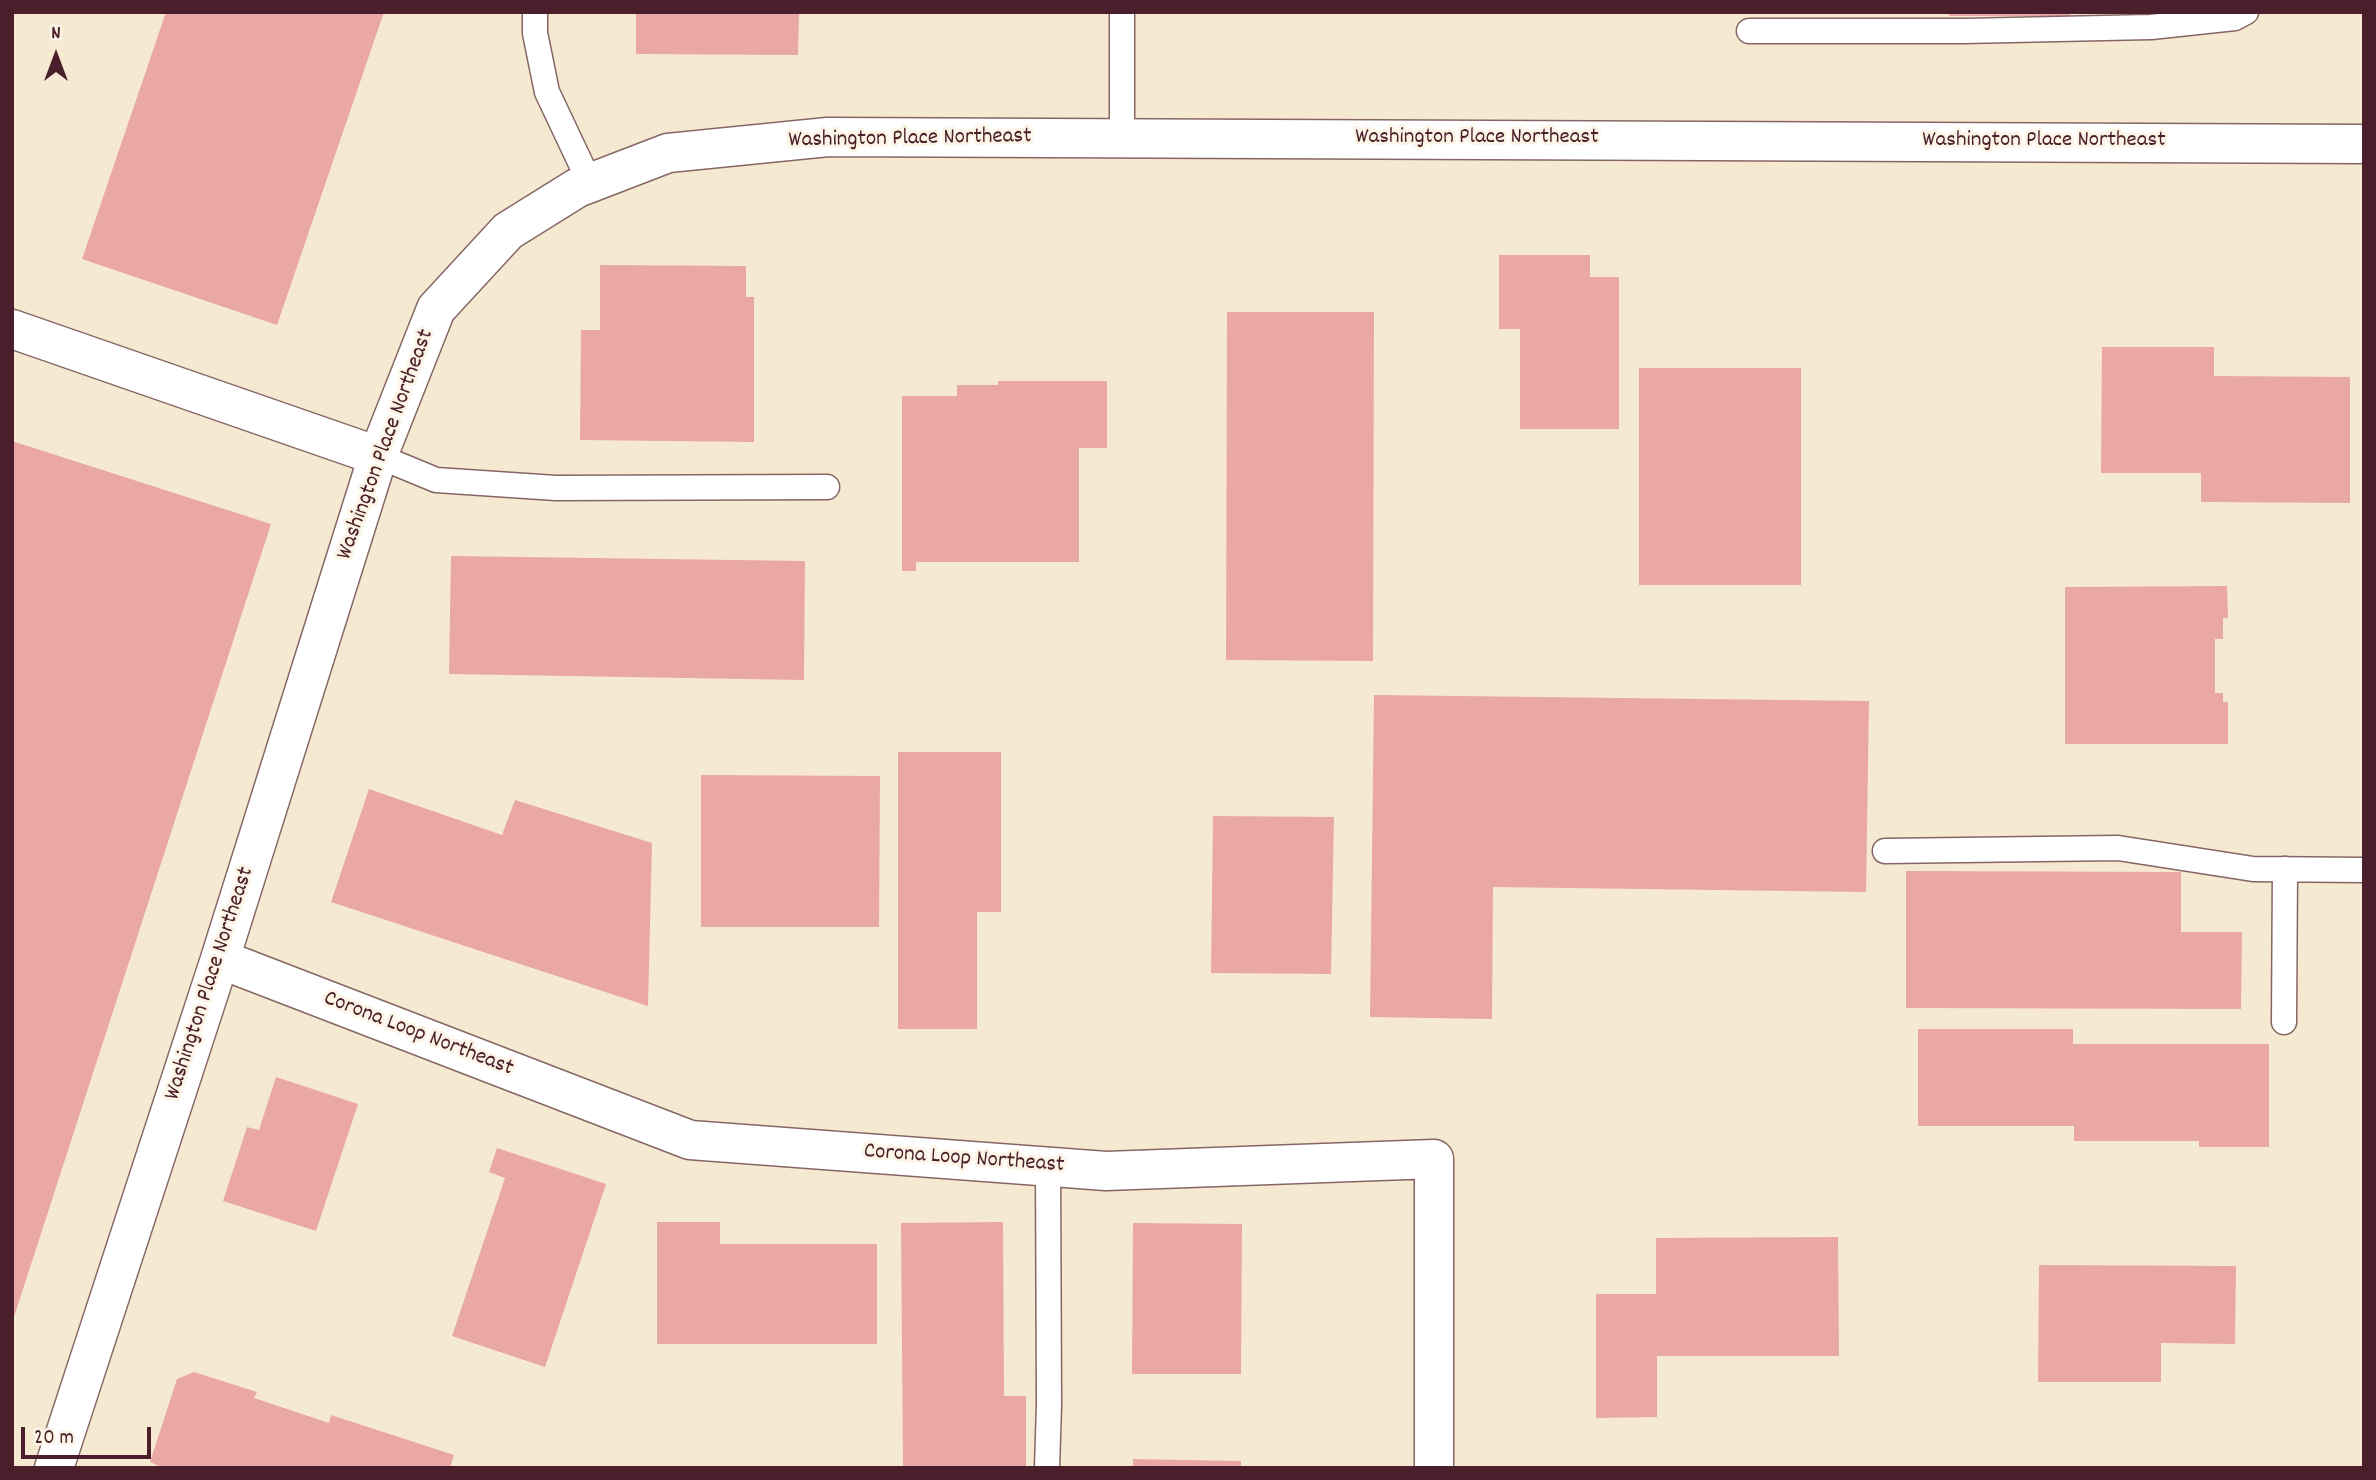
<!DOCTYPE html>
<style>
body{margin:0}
#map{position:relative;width:2376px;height:1480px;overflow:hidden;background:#f6e9d1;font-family:Dekko,sans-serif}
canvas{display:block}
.frame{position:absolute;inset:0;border:14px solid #4a1f2b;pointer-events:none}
.north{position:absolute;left:21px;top:21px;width:70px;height:70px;-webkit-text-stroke:5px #fcf5e5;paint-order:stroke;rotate:0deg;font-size:19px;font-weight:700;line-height:28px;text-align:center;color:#4a1f2b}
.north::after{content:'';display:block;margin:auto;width:24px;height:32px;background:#4a1f2b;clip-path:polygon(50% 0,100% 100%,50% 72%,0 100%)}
.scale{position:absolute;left:21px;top:1427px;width:130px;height:32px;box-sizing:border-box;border:4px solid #4a1f2b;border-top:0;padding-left:9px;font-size:21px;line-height:24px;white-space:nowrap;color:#4a1f2b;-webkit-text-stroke:5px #fcf5e5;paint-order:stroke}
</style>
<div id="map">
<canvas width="2376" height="1480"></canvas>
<div class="frame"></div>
<div class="north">N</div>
<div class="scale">20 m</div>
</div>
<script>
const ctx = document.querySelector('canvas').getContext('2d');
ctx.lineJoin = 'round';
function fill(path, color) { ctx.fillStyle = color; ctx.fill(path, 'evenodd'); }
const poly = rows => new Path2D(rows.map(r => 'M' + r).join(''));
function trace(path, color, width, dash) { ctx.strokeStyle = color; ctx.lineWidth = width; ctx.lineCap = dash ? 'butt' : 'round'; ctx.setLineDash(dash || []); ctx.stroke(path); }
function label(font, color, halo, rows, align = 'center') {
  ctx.font = font + ' Dekko,sans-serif'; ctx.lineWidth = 6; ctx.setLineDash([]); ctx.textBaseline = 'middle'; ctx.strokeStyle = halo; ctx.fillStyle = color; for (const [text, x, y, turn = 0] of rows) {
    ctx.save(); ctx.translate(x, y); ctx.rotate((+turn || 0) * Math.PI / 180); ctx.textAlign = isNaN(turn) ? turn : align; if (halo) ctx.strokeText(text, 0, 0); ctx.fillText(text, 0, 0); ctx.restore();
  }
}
const building = poly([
 [166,12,384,12,277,325,82,259],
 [636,12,799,12,798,55,636,54],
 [1949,12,2070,12,2070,16,1949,16],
 [1499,255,1590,255,1590,277,1619,277,1619,429,1520,429,1520,329,1499,329],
 [600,265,746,266,746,297,754,297,754,442,580,440,581,330,600,330],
 [1227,312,1374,312,1373,661,1226,660],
 [2102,347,2214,347,2214,376,2350,377,2350,503,2201,502,2201,473,2101,473],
 [1639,368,1801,368,1801,585,1639,585],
 [998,381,1107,381,1107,448,1079,448,1079,562,916,562,916,571,902,571,902,396,957,396,957,385,998,385],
 [12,441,271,524,13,1320,12,1320],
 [451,556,805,561,804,680,449,674],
 [2227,586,2228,618,2223,618,2223,639,2215,639,2215,693,2223,693,2223,702,2228,702,2228,744,2065,744,2065,587],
 [1374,695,1869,701,1866,892,1493,887,1492,1019,1370,1017],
 [898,752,1001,752,1001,912,977,912,977,1029,898,1029],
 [701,775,880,776,879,927,701,927],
 [369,789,502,835,515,800,652,843,648,1006,331,902],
 [1213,816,1334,817,1331,974,1211,973],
 [1906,871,2181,872,2181,932,2242,932,2241,1009,1906,1008],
 [1918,1029,2073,1029,2073,1044,2269,1044,2269,1147,2199,1147,2199,1141,2074,1141,2074,1126,1918,1126],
 [276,1077,358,1104,316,1231,223,1201,247,1127,259,1130],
 [497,1148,606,1184,545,1367,452,1336,505,1178,489,1172],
 [657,1222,720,1222,720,1244,877,1244,877,1344,657,1344],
 [1003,1222,1004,1396,1026,1396,1026,1468,903,1468,901,1223],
 [1133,1223,1242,1224,1241,1374,1132,1374],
 [1838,1237,1839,1356,1657,1356,1657,1417,1596,1418,1596,1294,1656,1294,1656,1238],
 [2039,1265,2236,1266,2235,1344,2161,1343,2161,1382,2038,1382],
 [194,1372,257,1392,254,1398,329,1423,331,1415,454,1455,450,1468,163,1468,150,1462,177,1379],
 [1133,1459,1241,1461,1241,1468,1133,1468]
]);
const service = poly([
 [535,12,535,33,547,92,590,183],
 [1122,12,1122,139],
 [1749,31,1964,31,2151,27,2235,18,2246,12],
 [378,456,436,480,556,488,827,487],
 [1885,851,2118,848,2253,869,2364,870],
 [2284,1022,2285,869],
 [1047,1468,1049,1405,1048,1166]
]);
const minor = poly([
 [12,329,378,456],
 [220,959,690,1140,1106,1171,1434,1159,1434,1468],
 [54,1468,220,959,378,456,436,309,508,231,577,188,668,153,828,137,2364,144]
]);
const streetNames = [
 ["Washington Place Northeast",1477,139],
 ["Washington Place Northeast",910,140,-1],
 ["Washington Place Northeast",2044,142],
 ["Washington Place Northeast",387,445,-70],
 ["Washington Place Northeast",211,984,-72],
 ["Corona Loop Northeast",418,1035,21],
 ["Corona Loop Northeast",964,1160,4]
];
fill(building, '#e9a8a5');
trace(service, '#866665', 27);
trace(minor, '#866665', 41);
trace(service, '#fff', 24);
trace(minor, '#fff', 38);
label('23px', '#4a1f2b', '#fcf5e5', streetNames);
</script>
